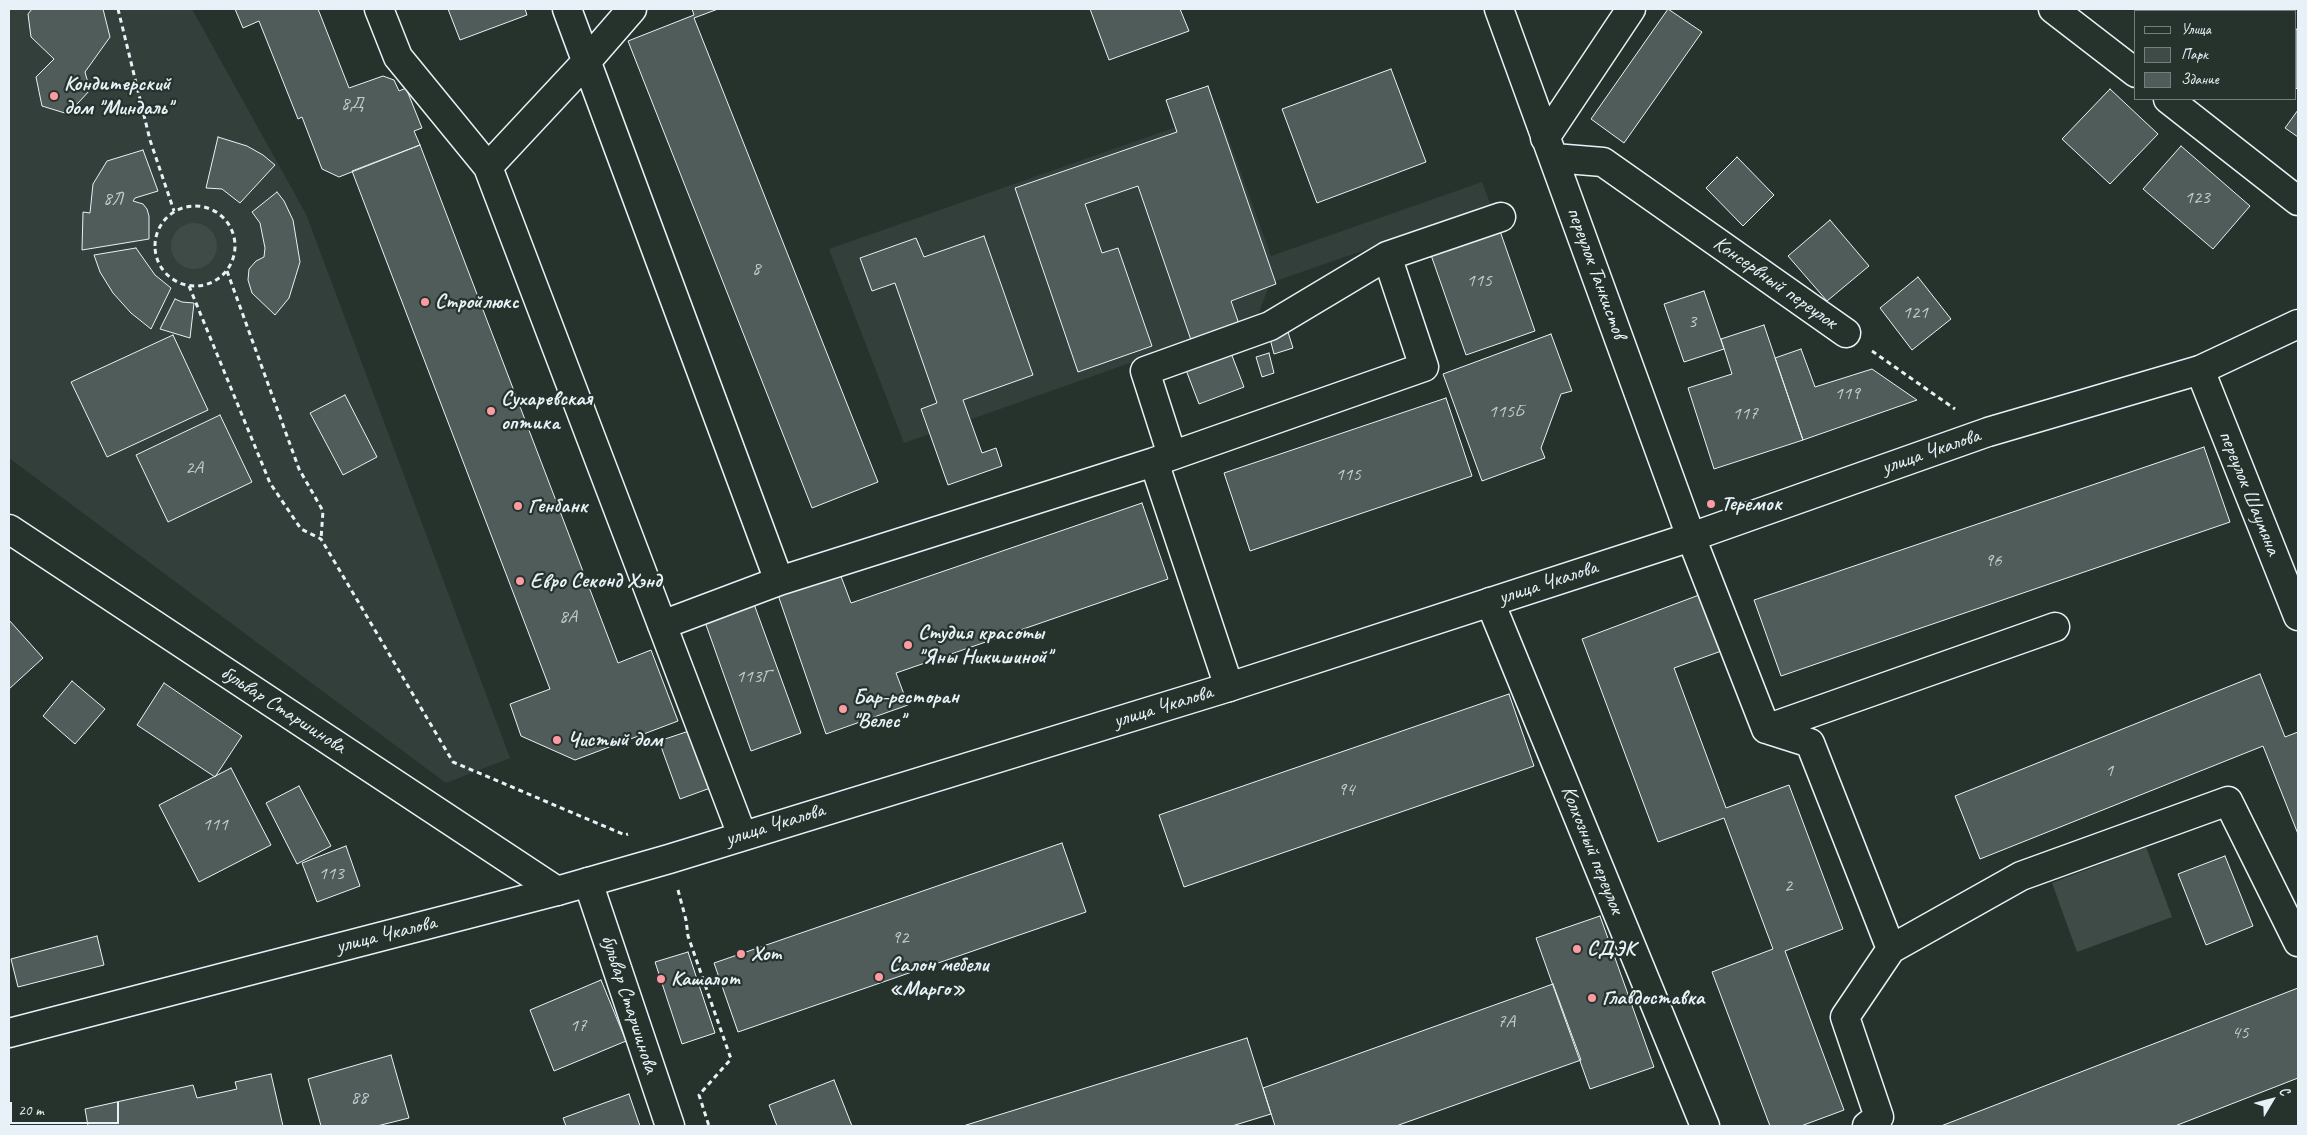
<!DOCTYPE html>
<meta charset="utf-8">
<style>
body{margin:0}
#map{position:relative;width:2307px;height:1135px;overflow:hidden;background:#26332d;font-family:Caveat,sans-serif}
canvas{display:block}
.frame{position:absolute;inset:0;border:10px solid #e8f1f8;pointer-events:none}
.legend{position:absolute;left:2134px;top:10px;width:162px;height:90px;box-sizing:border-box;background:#26332d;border:1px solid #747f7e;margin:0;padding:6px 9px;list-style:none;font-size:15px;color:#e8f1f8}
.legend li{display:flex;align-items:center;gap:10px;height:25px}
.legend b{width:25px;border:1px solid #747f7e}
.north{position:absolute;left:2247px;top:1075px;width:50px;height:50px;-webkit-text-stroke:4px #26332d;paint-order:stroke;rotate:53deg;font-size:14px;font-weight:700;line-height:20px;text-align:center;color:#e8f1f8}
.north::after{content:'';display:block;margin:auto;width:18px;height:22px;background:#e8f1f8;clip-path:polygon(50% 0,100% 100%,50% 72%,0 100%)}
.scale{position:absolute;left:10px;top:1102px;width:109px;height:22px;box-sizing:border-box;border:2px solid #e8f1f8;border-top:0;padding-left:6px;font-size:15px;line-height:18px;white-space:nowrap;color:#e8f1f8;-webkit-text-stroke:4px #26332d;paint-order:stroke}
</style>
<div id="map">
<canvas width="2307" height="1135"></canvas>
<div class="frame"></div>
<ul class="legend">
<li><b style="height:6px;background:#26332d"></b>Улица</li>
<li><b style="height:14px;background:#3e4b47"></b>Парк</li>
<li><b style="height:14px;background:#505c59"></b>Здание</li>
</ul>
<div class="north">С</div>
<div class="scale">20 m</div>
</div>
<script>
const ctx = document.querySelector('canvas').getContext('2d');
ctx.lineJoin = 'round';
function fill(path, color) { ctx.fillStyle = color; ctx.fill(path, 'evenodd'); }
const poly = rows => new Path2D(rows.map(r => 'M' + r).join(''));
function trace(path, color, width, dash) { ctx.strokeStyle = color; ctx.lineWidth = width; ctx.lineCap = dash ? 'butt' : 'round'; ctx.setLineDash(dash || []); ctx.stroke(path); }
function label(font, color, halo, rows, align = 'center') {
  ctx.font = font + ' Caveat,sans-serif'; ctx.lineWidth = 4.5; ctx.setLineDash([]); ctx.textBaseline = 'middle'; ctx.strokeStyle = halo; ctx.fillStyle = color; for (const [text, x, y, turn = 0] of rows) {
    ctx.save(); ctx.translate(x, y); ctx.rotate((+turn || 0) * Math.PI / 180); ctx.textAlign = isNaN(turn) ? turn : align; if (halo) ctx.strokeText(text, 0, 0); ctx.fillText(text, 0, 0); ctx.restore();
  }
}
const built = poly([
 [9,9,192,9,306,214,510,758,446,783,9,458],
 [1219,112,1271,256,1482,182,1491,206,1270,283,1257,318,904,443,829,249]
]);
const green = poly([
 '171 246a23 23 0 1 1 46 0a23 23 0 1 1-46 0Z',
 [2146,847,2172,917,2077,952,2052,883]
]);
const building = poly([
 [32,9,103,9,110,37,85,72,90,90,68,114,42,106,36,77,54,59,31,37,28,14,32,9],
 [235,9,318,9,349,88,383,76,394,80,399,91,406,88,422,128,414,131,420,145,339,177,322,169,302,117,298,119,259,21,243,28,235,9],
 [448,9,525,9,527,15,460,40,448,9],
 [692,9,718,9,694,18,878,482,812,508,628,41,694,15,692,9],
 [1090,9,1180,9,1189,31,1109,60,1090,9],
 [1668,9,1702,32,1624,143,1591,119,1668,9],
 [2296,29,2298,30,2298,90,2296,88,2296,29],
 [1391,69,1426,162,1317,203,1282,109,1391,69],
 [1208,86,1276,284,1231,301,1239,324,1191,340,1138,186,1085,204,1102,253,1118,248,1152,346,1078,372,1015,188,1177,132,1166,100,1208,86],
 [2110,89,2158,134,2110,184,2062,139,2110,89],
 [2298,110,2298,137,2285,128,2298,110],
 [218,137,247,146,263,155,275,165,240,203,222,189,206,188,218,137],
 [420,145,618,663,651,650,678,721,575,760,521,736,510,704,550,689,352,171,420,145],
 [2181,146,2250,206,2213,249,2143,189,2181,146],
 [143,150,158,191,135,198,133,201,143,204,147,209,149,216,149,239,82,250,83,212,90,213,93,184,107,161,143,150],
 [1737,157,1774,195,1743,226,1706,188,1737,157],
 [277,192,284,201,293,220,300,262,289,298,275,315,252,293,248,280,249,269,256,261,264,257,265,248,260,223,252,212,277,192],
 [1830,220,1869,266,1827,301,1788,256,1830,220],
 [1500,231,1535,331,1466,355,1431,255,1500,231],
 [984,236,1033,375,963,400,982,453,996,448,1002,466,948,485,921,409,937,403,895,283,872,291,860,258,916,238,924,257,984,236],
 [136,248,155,275,171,288,151,329,131,313,113,293,100,272,94,255,136,248],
 [1918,277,1951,319,1912,350,1880,308,1918,277],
 [1704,291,1724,349,1684,362,1664,304,1704,291],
 [175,299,182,302,194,303,190,338,160,329,175,299],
 [1764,325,1803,440,1714,469,1688,388,1732,374,1721,339,1764,325],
 [1287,329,1293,348,1274,354,1269,335,1287,329],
 [1551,334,1572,391,1561,394,1541,448,1545,458,1482,481,1443,374,1551,334],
 [173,335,208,410,107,457,71,382,173,335],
 [1801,349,1815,387,1872,369,1917,400,1803,440,1775,358,1801,349],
 [1231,353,1244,387,1199,404,1186,370,1231,353],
 [1269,353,1274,373,1262,377,1256,357,1269,353],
 [345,395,377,457,343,475,310,413,345,395],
 [1446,398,1472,476,1250,551,1224,473,1446,398],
 [220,415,252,482,168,522,136,455,220,415],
 [2204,447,2230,522,1781,676,1754,600,2204,447],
 [1142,503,1168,579,896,673,908,705,826,734,777,592,839,571,851,603,1142,503],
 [1707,592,1727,649,1674,668,1726,808,1789,785,1843,929,1785,951,1844,1110,1801,1126,1770,1126,1712,972,1773,949,1724,818,1658,842,1582,639,1707,592],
 [754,604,801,733,751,751,705,622,754,604],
 [9,620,43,658,9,689,9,620],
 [2260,674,2285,737,2298,732,2298,834,2263,746,1980,859,1955,796,2260,674],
 [72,681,105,709,75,744,43,716,72,681],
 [164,683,242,736,215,777,137,725,164,683],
 [1509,694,1534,766,1184,887,1159,815,1509,694],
 [695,729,716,786,680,799,659,741,695,729],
 [231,768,271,845,199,882,159,805,231,768],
 [299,786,331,846,297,864,266,803,299,786],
 [1062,843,1086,912,738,1032,714,963,1062,843],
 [346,846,360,886,317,902,302,863,346,846],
 [2225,856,2253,926,2206,945,2178,874,2225,856],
 [1600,916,1654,1067,1590,1089,1536,938,1600,916],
 [97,936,104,965,18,987,11,959,97,936],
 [688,952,715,1033,682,1044,655,962,688,952],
 [601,980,626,1041,554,1071,530,1010,601,980],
 [1553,984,1581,1060,1396,1126,1275,1126,1263,1088,1553,984],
 [2298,988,2298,1078,2175,1126,1941,1126,2298,988],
 [1247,1038,1271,1114,1232,1126,963,1126,1247,1038],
 [391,1055,409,1118,377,1126,321,1126,308,1079,391,1055],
 [271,1074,283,1126,88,1126,85,1109,193,1085,197,1098,237,1089,235,1082,271,1074],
 [834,1080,852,1126,777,1126,769,1105,834,1080],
 [629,1094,640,1126,566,1126,563,1118,629,1094]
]);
const path = poly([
 [118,9,150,140,174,211],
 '155 246a40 40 0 1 1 80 0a40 40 0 1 1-80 0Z',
 [227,271,299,469,323,511,321,539],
 [189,286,270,483,301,529,321,539,453,762,625,835,628,834],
 [1872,351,1955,409],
 [678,890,686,920,688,936,731,1059,699,1095,709,1126]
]);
const minor = poly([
 [379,9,398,57,488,167],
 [567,9,779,581,1154,462,1229,687],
 [632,9,586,62,488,167,742,835],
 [1499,9,1691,537,1766,729,1810,743,1891,949,1845,1017,1879,1117,1867,1126],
 [2053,9,2136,73],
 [2168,99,2298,201],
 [1545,138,1631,9],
 [1554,158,1603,162,1846,333],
 [2200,370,2298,616],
 [1172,455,1145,371,1270,326,1387,256],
 [1154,462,1424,367,1387,256,1501,217],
 [9,529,557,891],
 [1490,602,1705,1126],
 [662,625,779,581],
 [1766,729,2055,627],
 [588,882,670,1126],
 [1891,949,2021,876,2228,801,2298,942]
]);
const major = poly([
 [9,1033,557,891,669,859,1229,687,1691,537,1988,432,2200,370,2298,324]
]);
const markers = [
 [54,96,5,"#ff9aa2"],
 [425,302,5,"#ff9aa2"],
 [491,411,5,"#ff9aa2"],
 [1711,504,5,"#ff9aa2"],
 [518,506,5,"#ff9aa2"],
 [520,581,5,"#ff9aa2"],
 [908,645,5,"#ff9aa2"],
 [843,709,5,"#ff9aa2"],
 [557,740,5,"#ff9aa2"],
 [1577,949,5,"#ff9aa2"],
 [741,954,5,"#ff9aa2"],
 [879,977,5,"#ff9aa2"],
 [661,979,5,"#ff9aa2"],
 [1592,998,5,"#ff9aa2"]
];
const numberNames = [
 ["8Д",352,104],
 ["123",2197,198],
 ["8Л",113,199],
 ["8",756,269],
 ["115",1479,281],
 ["121",1915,313],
 ["3",1692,322],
 ["119",1847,394],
 ["115Б",1506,412],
 ["117",1745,414],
 ["2А",194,468],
 ["115",1348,475],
 ["96",1993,561],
 ["8А",568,617],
 ["113Г",753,677],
 ["1",2109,771],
 ["94",1346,790],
 ["111",215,825],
 ["113",331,874],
 ["2",1788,886],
 ["92",900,938],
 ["7А",1506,1022],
 ["17",578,1026],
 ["45",2240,1033],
 ["88",359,1098]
];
const poiNames = [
 ["Кондитерский",64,84],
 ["дом \"Миндаль\"",64,108],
 ["Стройлюкс",435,302],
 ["Сухаревская",501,399],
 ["оптика",501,423],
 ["Теремок",1721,504],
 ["Генбанк",528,506],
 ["Евро Секонд Хэнд",530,581],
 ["Студия красоты",918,633],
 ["\"Яны Никишиной\"",918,657],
 ["Бар-ресторан",853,697],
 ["\"Велес\"",853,721],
 ["Чистый дом",567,740],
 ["СДЭК",1587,949],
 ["Хот",751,954],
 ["Салон мебели",889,965],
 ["«Марго»",889,989],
 ["Кашалот",671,979],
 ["Главдоставка",1602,998]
];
const streetNames = [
 ["переулок Танкистов",1596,273,70],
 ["Консервный переулок",1775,283,35],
 ["улица Чкалова",1931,452,-19],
 ["переулок Шаумяна",2249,493,68],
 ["улица Чкалова",1548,583,-18],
 ["улица Чкалова",1163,707,-17],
 ["бульвар Старшинова",283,710,33],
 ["улица Чкалова",775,825,-17],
 ["Колхозный переулок",1592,850,68],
 ["улица Чкалова",386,935,-14],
 ["бульвар Старшинова",629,1004,72]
];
fill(built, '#333f3a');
fill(green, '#3e4b47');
fill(building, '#505c59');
trace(building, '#e8f1f8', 1);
trace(minor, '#e8f1f8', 31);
trace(major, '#e8f1f8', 31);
trace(path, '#e8f1f8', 3, [5, 4]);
trace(minor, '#26332d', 28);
trace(major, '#26332d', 28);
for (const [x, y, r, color] of markers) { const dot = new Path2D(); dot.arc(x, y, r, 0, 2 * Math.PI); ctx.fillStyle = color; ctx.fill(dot); trace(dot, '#26332d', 2); }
label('19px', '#c2ccd0', null, numberNames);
label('bold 21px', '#e8f1f8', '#26332d', poiNames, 'left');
label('21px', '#e8f1f8', '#26332d', streetNames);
</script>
